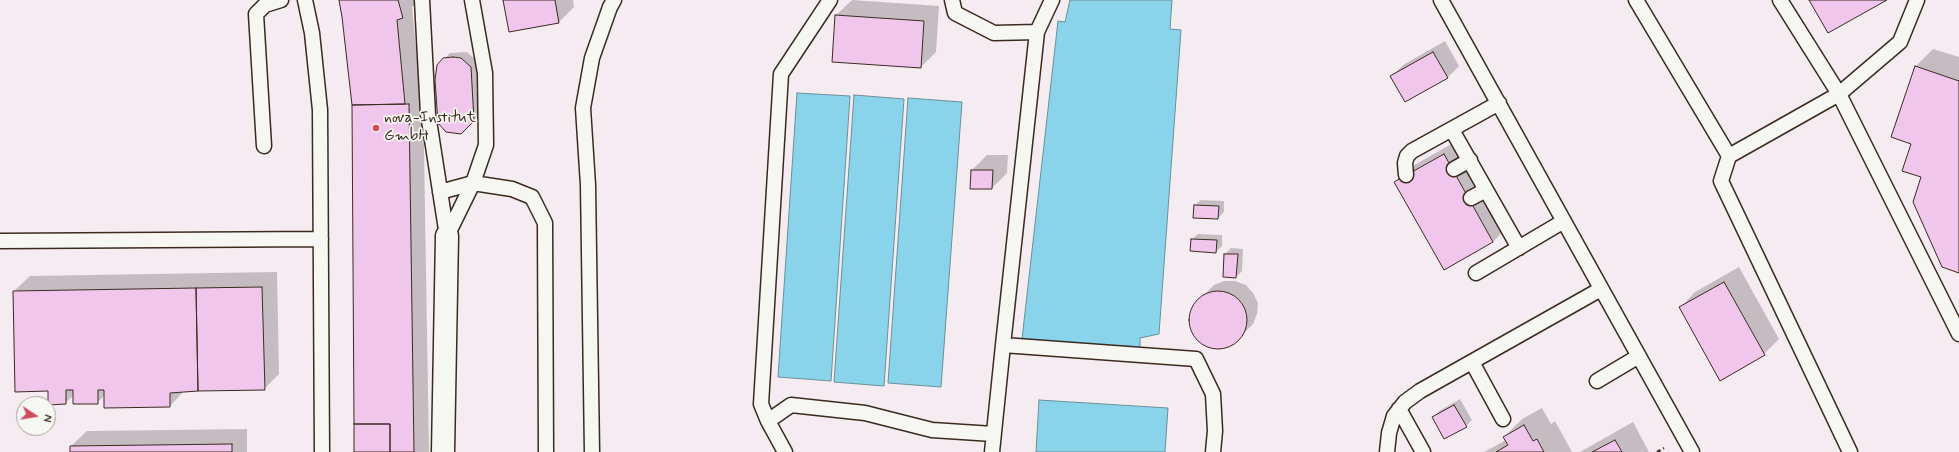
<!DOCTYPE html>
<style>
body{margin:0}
#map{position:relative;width:1959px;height:452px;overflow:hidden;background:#f5ecf1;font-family:Mynerve,sans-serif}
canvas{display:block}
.north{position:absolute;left:16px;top:396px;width:40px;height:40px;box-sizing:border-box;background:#f6f6f2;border:1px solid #aba49d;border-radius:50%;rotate:102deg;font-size:11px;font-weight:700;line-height:16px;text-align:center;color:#3b2a1e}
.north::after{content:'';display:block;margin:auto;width:14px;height:18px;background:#d1495b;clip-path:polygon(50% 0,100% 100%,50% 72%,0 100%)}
</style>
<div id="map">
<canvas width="1959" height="452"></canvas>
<div class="north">N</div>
</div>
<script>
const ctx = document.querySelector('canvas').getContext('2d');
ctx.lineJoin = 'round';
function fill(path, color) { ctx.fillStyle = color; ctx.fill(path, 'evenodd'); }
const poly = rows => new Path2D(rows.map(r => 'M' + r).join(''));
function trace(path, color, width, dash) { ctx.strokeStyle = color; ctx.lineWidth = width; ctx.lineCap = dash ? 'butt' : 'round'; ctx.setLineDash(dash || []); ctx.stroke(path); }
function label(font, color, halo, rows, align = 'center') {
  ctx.font = font + ' Mynerve,sans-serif'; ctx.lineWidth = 3.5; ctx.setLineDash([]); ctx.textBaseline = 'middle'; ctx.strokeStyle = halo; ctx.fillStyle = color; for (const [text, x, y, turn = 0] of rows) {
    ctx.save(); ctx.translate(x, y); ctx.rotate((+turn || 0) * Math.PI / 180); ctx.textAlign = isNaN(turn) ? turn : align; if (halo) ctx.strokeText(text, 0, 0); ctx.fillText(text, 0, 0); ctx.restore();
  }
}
const water = poly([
 [1070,0,1172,0,1170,29,1181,30,1159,334,1140,338,1140,351,1022,339,1058,21,1065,22,1070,0],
 [797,93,850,96,831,381,778,377,797,93],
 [854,95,904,99,884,386,834,382,854,95],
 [908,98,962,102,941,387,888,383,908,98],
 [1039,400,1168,408,1165,452,1036,452,1039,400]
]);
const shadow = poly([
 [340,0,417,0,417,2,412,7,420,89,423,89,429,452,356,452,353,105,343,17],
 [504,0,573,0,574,7,559,22,510,31],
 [852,0,939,6,936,52,921,67,836,15],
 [1445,41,1459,66,1448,77,1405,101,1392,76,1403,65],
 [1933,49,1959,57,1959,272,1923,177,1912,143,1916,66],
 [467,52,477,61,479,114,461,133,444,59,450,53],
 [1460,139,1508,226,1493,242,1444,269,1396,182,1411,167],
 [987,155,1008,155,1007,173,992,188,972,170],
 [1201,200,1224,201,1224,212,1218,218,1195,205],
 [1198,234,1222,235,1222,246,1216,252,1192,239],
 [1231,248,1243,249,1242,271,1236,277,1225,254],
 [1739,267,1779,339,1764,354,1680,308,1695,292],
 [277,272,279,374,264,389,184,391,170,406,105,395,97,403,74,395,65,403,49,390,14,291,30,276],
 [1224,281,1235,281,1246,285,1253,293,1258,303,1257,314,1253,324,1233,344,1223,348,1212,348,1202,343,1194,336,1190,325,1190,315,1195,304,1214,285],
 [1460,399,1472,420,1466,426,1434,417,1439,411],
 [1542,408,1551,424,1555,421,1572,452,1484,452,1506,440,1504,437,1522,419],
 [1633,422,1649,452,1580,452],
 [247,429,247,452,71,452,71,446,87,431]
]);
const building = poly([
 [339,0,398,0,403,18,397,20,405,104,352,105,342,17,339,0],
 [503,0,555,0,559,23,509,32,503,0],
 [1809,0,1887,0,1828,33,1809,0],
 [835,15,924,21,921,68,832,62,835,15],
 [1433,52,1448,78,1405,102,1390,76,1433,52],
 [453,57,461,58,471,67,474,121,461,134,446,132,438,123,435,80,437,65,443,58,453,57],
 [1915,66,1959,81,1959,273,1942,267,1913,202,1921,177,1902,171,1911,144,1891,137,1915,66],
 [409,104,414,452,390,452,390,424,354,424,352,105,409,104],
 [1444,154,1493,242,1444,270,1394,182,1444,154],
 [971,170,993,170,992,189,970,189,971,170],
 [1194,205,1219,206,1218,219,1193,218,1194,205],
 [1191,239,1217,240,1216,253,1190,251,1191,239],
 [1224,254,1238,254,1236,278,1223,277,1224,254],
 [1724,282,1765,355,1720,381,1679,307,1724,282],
 [262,287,265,390,198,391,196,288,262,287],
 [196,288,198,391,170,393,170,407,104,408,104,390,98,390,98,404,73,404,73,390,66,390,66,404,48,405,48,391,15,392,13,291,196,288],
 '1189 320a29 29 0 1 1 58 0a29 29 0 1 1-58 0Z',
 [1454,405,1467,427,1444,439,1432,417,1454,405],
 [354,424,390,424,390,452,354,452,354,424],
 [1524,425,1533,441,1537,439,1544,452,1496,452,1508,445,1503,437,1524,425],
 [1615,440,1622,452,1592,452,1615,440],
 [232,444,232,452,70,452,70,446,232,444]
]);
const path = poly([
 [1657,452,1664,448]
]);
const lane = poly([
 [305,0,312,33,320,110,322,452],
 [422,0,428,114,447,236],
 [952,0,955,13,994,33,1037,32],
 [1052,0,1037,32,1003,345,1196,359,1213,394,1215,431,1213,452],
 [1441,0,1692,452],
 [1636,0,1729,156,1839,94,1900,42,1917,0],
 [1780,0,1839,94,1959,334],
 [1452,130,1519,248],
 [264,146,256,14,265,5,281,0],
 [1729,156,1721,181,1850,452],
 [1454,169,1470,160],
 [1406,175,1405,163,1407,156,1412,151,1499,103],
 [440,192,473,183,512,189,532,197,545,223,546,452],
 [1471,198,1486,190],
 [447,236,473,183,486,145,485,73,472,0],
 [0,241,321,239],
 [1476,273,1564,221],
 [1472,362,1503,419],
 [1597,381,1639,356],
 [1399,409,1423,452],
 [768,421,761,404,781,74,830,0],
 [592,452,588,185,583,108,592,58,610,7,614,0],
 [785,452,768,421,791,405,865,413,932,430,993,434],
 [992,452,1003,345],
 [1387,452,1389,433,1394,416,1405,402,1420,391,1601,289]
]);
const street = poly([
 [443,452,447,236]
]);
const markers = [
 [376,128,4,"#d1495b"]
];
const poiNames = [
 ["nova-Institut",384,119],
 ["GmbH",384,137]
];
fill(water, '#89d4ea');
trace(water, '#6a9098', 1);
fill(shadow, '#0003');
fill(building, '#f1c6ec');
trace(building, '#3b2a1e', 1);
trace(lane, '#3b2a1e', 17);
trace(street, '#3b2a1e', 25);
trace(path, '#3b2a1e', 2.5, [4, 3]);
trace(lane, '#f6f6f2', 14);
trace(street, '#f6f6f2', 22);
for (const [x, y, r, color] of markers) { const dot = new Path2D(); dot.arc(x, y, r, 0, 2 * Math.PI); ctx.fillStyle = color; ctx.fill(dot); trace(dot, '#f6f6f2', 1.5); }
label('16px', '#3b2a1e', '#f6f6f2', poiNames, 'left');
</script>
